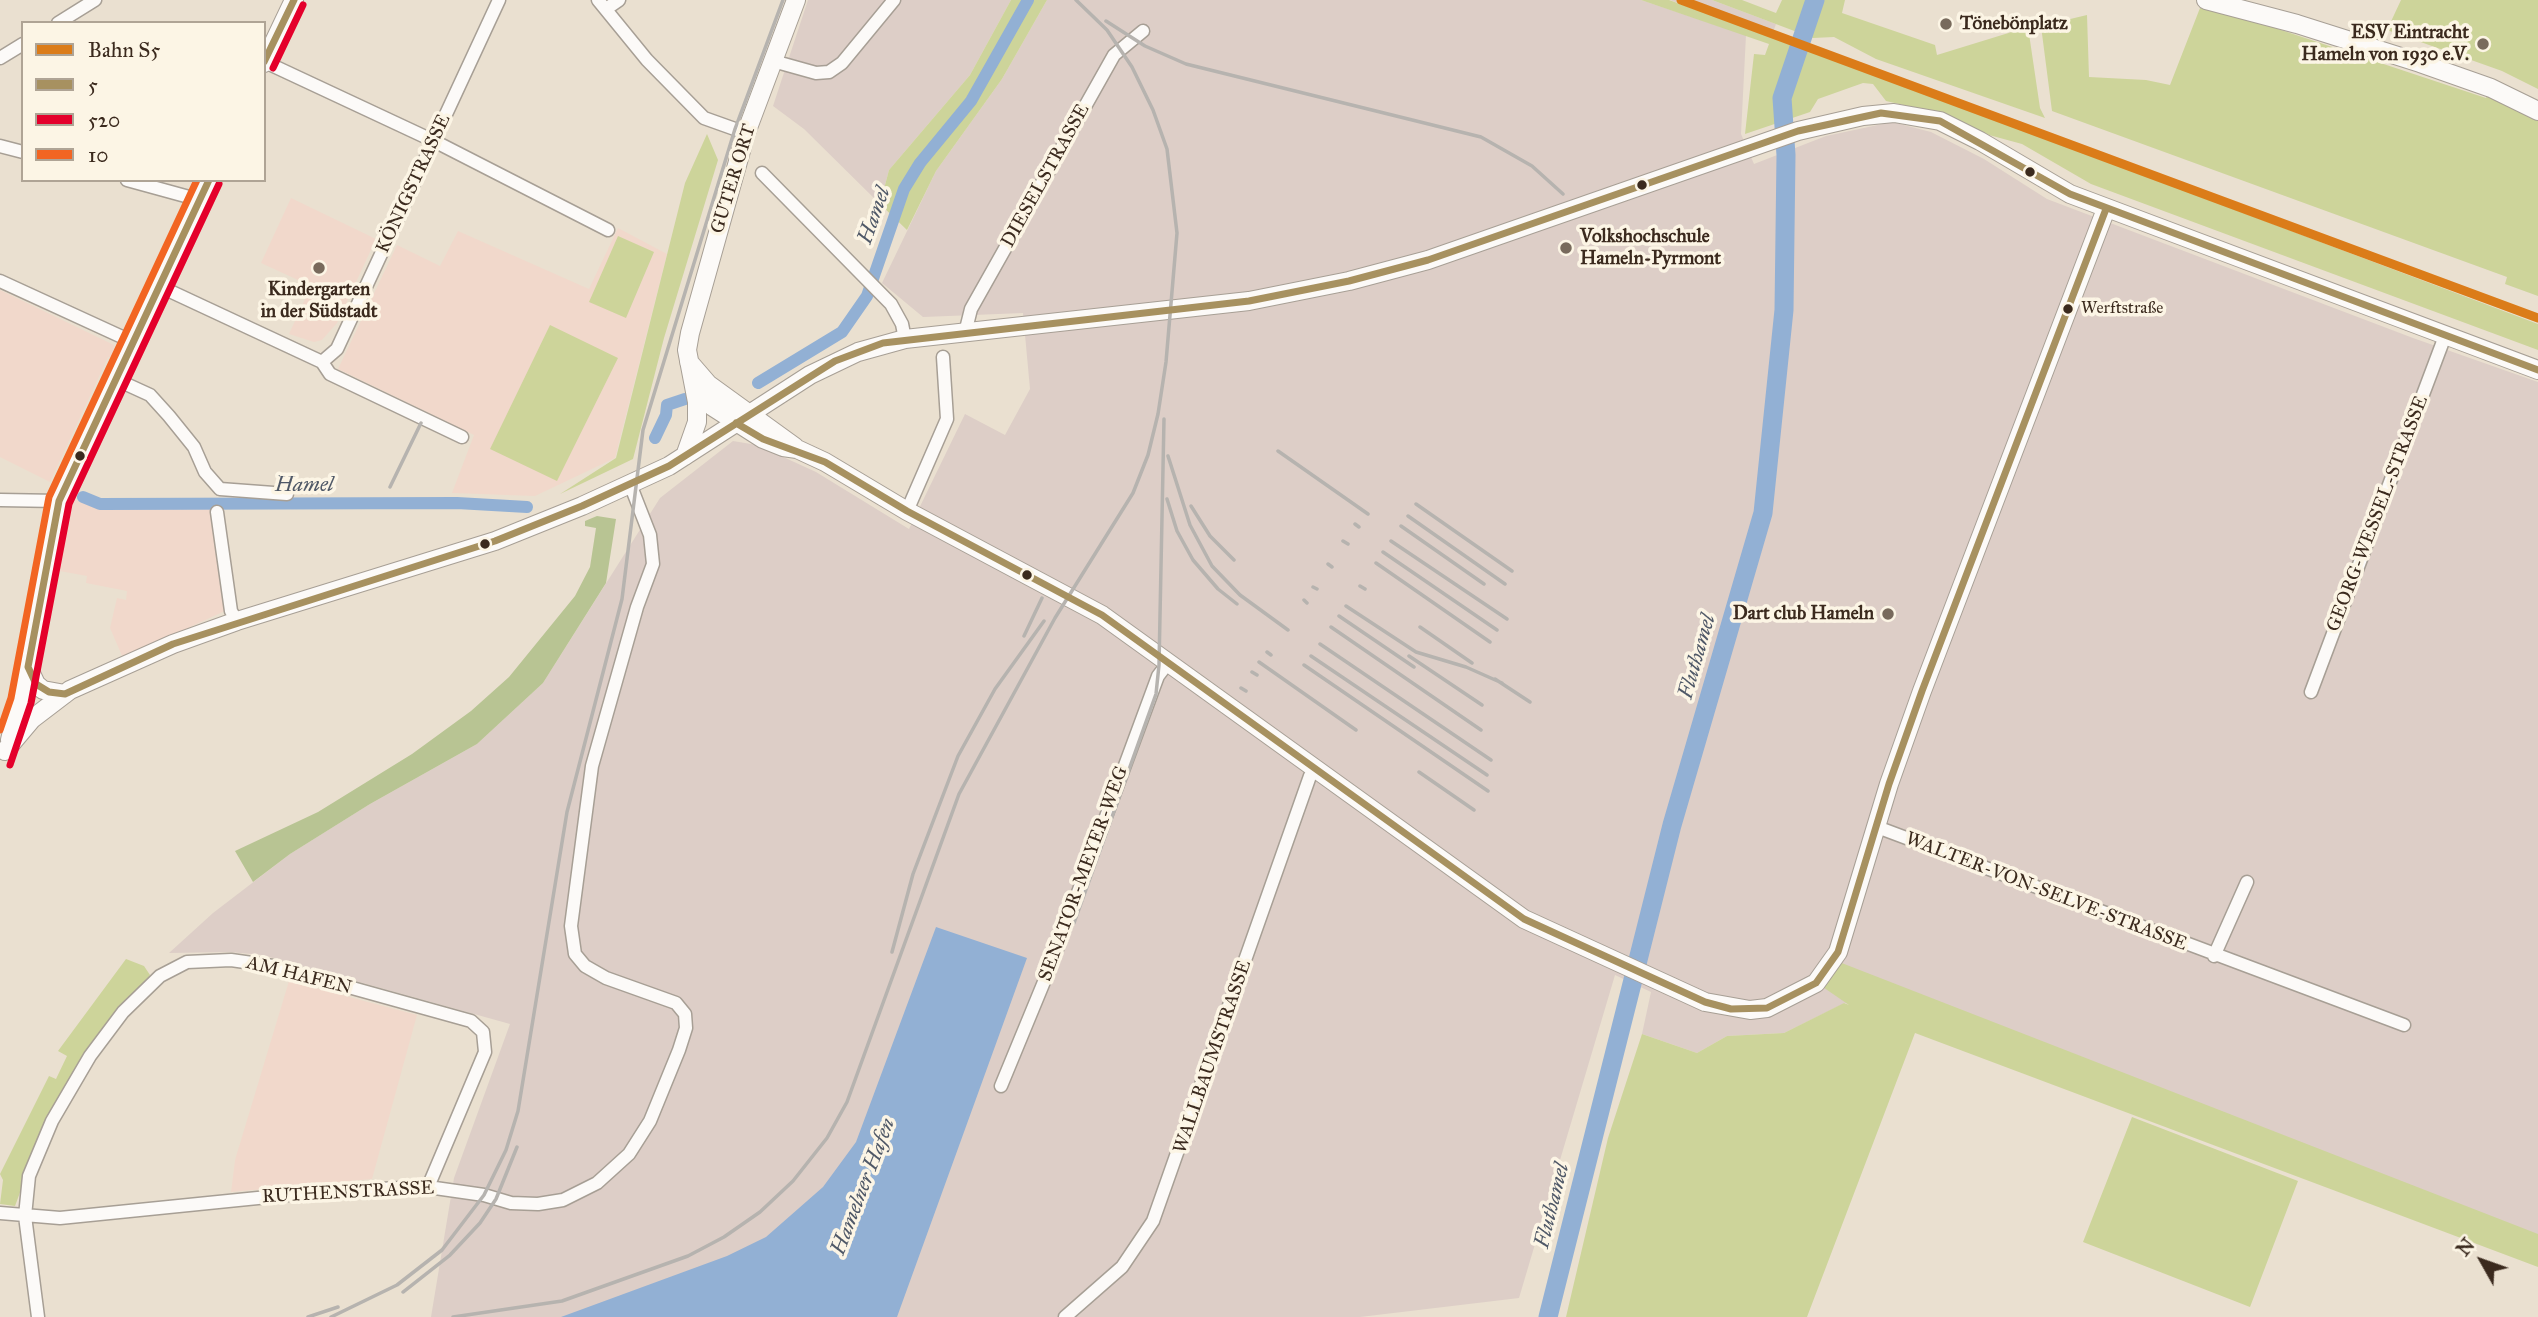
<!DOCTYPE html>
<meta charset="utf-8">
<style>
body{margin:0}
#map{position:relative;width:2538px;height:1317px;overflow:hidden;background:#eae0d0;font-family:"IM FELL Great Primer",serif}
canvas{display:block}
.legend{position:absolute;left:21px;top:21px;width:245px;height:161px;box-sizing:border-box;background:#fcf5e5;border:2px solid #afa495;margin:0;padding:9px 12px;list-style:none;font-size:21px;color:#3b2a1e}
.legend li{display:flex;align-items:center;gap:14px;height:35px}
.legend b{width:35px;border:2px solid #afa495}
.north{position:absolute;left:2447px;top:1226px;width:70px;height:70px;-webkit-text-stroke:5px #fcf5e5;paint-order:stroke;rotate:310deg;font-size:19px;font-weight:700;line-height:28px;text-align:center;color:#3b2a1e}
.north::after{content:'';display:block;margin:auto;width:24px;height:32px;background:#3b2a1e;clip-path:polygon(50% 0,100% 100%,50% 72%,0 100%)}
</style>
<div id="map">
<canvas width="2538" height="1317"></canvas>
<ul class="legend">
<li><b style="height:9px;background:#db7c19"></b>Bahn S5</li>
<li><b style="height:9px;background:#a79160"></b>5</li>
<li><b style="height:9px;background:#e4002b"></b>520</li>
<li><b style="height:9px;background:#f26522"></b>10</li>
</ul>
<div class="north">N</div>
</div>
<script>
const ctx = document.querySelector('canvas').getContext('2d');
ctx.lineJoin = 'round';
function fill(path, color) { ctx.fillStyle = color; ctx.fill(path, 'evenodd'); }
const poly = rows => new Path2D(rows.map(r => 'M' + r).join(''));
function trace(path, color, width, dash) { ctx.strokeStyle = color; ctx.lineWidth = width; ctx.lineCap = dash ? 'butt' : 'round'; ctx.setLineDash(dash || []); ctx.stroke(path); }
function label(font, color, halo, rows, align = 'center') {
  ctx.font = font + ' "IM FELL Great Primer",serif'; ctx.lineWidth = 7; ctx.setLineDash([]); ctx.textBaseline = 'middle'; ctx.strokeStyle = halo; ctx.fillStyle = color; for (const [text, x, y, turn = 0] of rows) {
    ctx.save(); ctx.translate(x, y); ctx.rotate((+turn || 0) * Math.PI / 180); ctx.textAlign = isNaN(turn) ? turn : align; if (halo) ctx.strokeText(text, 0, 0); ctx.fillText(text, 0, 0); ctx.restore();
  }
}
const built = poly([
 [291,198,376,239,337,323,322,340,314,342,289,334,311,286,261,263],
 [618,228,667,254,615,458,535,496,452,493,474,435,338,369,397,245,440,266,458,231,589,289],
 [0,290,114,345,112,358,108,357,50,482,0,457],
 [69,498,99,507,214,507,227,610,123,658,110,628,117,598,126,600,127,591,86,583,87,576,54,570],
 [289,981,417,1015,372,1179,231,1192,235,1160]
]);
const industrial = poly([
 [808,0,1011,0,970,75,889,170,880,204,804,129,773,106],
 [1047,0,1641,0,1746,35,1741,134,1754,164,1826,136,1892,122,1931,132,1984,159,2047,199,2413,338,2538,382,2538,1256,1845,1003,1784,1033,1727,1036,1697,1053,1642,1034,1651,992,1615,975,1519,1298,1360,1317,431,1317,454,1178,510,1024,262,955,230,952,169,953,213,913,290,854,370,804,477,744,543,683,660,498,733,441,757,445,816,472,909,529,965,414,1005,435,1030,389,1023,313,923,317,882,283,936,171,1002,79],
 [1670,0,1712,0,1776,24,1771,38]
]);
const green = poly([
 [1011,0,1047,0,1002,79,936,171,907,230,880,204,889,170,970,75],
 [1641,0,1669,0,1878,75,2538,324,2538,350,2091,184,2022,144,1989,135,1947,115,1886,101,1873,84,1863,83,1818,99,1810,112,1745,134,1754,54,1765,55,1769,44],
 [1712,0,1742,0,1776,13,1782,0,1845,0,1842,13,1935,45,1937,55,2028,27,2040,108,2045,118,1876,59,1834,37,1813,38],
 [2401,0,2538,0,2538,89,2502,71,2387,30],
 [2200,8,2260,23,2486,98,2491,88,2538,111,2538,296,2505,284,2507,277,2052,111,2041,26,2087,15,2089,77,2146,80,2170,85],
 [707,134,718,160,664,338,633,459,560,494,616,458,685,183],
 [618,236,654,252,626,318,589,302],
 [550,325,618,358,557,481,490,449],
 [126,959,144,966,150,975,148,978,124,1003,93,1043,60,1094,42,1133,15,1206,0,1204,3,1180,0,1174,49,1076,56,1079,67,1056,58,1051],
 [1834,960,2538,1234,2538,1267,1915,1033,1807,1317,1566,1317,1608,1138,1642,1034,1697,1053,1727,1036,1784,1033,1844,1003,1849,1005,1817,983],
 [2132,1117,2298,1181,2250,1307,2083,1242]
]);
const forest = poly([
 [597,516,616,519,606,583,543,683,477,744,370,804,290,854,253,882,235,851,318,812,412,754,471,711,509,677,575,596,590,567,596,528,585,526,585,521]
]);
const water = poly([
 [936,927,1027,958,897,1317,561,1317,727,1256,766,1237,823,1187,856,1142]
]);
const canal = poly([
 [758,383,842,332,867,296,904,189,920,163,971,101,1028,0],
 [655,438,666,415,667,405,685,399],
 [83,497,100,504,457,503,527,507]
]);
const river = poly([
 [1548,1317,1672,825,1763,513,1784,310,1786,155,1782,98,1815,0]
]);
const street = poly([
 [598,0,647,60,704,118,746,133],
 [606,9,619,0],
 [58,23,95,0],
 [0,58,23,44],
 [773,61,816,73,829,72,842,63,894,0],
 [265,62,434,141,608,230],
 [0,146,23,152],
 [762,173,891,304,902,324,905,339],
 [127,180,200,200],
 [0,281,133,342],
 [159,286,322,362,330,374,462,437],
 [965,333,971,309,1114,55,1143,31],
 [322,362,337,349,499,0],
 [115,379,150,395,169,416,194,447,205,472,220,489,287,494],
 [0,500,59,501],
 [907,511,947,419,943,357],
 [217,512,231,611,237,621],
 [2311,692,2445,336],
 [1877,827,2404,1025],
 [2214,956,2247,882],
 [1001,1086,1053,960,1158,676,1168,663],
 [0,1213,60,1218,327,1191,428,1187,484,1195,511,1203,538,1204,563,1200,597,1183,629,1154,650,1121,679,1050,686,1028,685,1014,676,1003,606,978,585,966,575,954,571,926,592,766,637,607,653,564,650,535,630,484],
 [38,1317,25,1216,29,1176,52,1121,90,1056,123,1012,160,976,187,962,231,960,273,966,471,1021,483,1032,485,1052,428,1187],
 [1065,1317,1122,1267,1153,1221,1310,776,1316,768]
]);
const secondary = poly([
 [2206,0,2297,24,2420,63,2491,88,2538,111],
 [264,63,294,0],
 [689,362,708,384,795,447],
 [694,387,713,407,763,439,783,447,797,449,825,462,907,511,1102,615,1524,919,1705,1002,1750,1010,1767,1008,1816,983,1838,952,1889,784,1922,691,2106,209],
 [685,456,697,422,697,402,687,350,690,333,746,133,796,0],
 [28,667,36,684,43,690,65,694],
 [10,740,28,667,59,501,209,180],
 [5,751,32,719,70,690,173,644,237,621,495,541,582,506,669,466,810,375,858,352,905,339,1249,301,1349,281,1428,260,1798,131,1863,116,1894,113,1940,121,1980,141,2070,194,2538,370]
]);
const rail = poly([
 [1106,21,1145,46,1186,64,1481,137,1532,166,1563,194],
 [1278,451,1368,514],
 [1168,456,1190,525,1212,566,1240,595,1288,630],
 [390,487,421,423],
 [1167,499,1177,531,1193,560,1218,589,1237,604],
 [1416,504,1512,571],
 [1191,506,1210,536,1234,560],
 [1408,516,1505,584],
 [1355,524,1359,527],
 [1401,526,1484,584],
 [1343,541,1348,544],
 [1391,541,1507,619],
 [1383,552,1497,630],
 [1376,563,1490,642],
 [1328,564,1332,567],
 [1360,586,1365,589],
 [1313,587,1317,589],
 [1304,600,1307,603],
 [1346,606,1416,652,1466,667,1502,683],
 [1339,616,1414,667],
 [1331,627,1481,730],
 [1420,627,1472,663],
 [1024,636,1042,598],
 [1320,644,1491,760],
 [1267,652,1271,655],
 [1311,656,1487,775],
 [1409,656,1482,705],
 [1259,662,1356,730],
 [1304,665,1488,791],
 [1252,672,1257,675],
 [1495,679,1530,702],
 [1241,688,1246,691],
 [1419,772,1474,810],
 [1074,923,1156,694,1159,665,1164,419],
 [892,952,913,874,958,756,995,689,1044,621],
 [403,1292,450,1255,480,1223,496,1199,517,1147],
 [308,1317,338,1307],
 [331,1317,397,1285,442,1250,484,1195,506,1150,518,1111,567,812,622,599,643,430,735,129,783,0],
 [453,1317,562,1301,688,1256,724,1237,760,1212,793,1181,827,1138,847,1102,959,794,1055,618,1133,493,1148,455,1158,414,1166,362,1177,233,1167,149,1153,110,1132,67,1107,30,1076,0]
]);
const bus1 = poly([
 [264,62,294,0],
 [209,180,59,501,28,667,36,684,49,692,65,694,173,644,495,541,582,506,669,466,835,361,883,343,1249,301,1349,281,1428,260,1798,131,1881,113,1940,121,2070,194,2538,370],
 [736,423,763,439,825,462,907,511,1102,615,1524,919,1705,1002,1731,1009,1767,1008,1816,983,1838,952,1889,784,1922,691,2106,209]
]);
const bus2 = poly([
 [273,68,303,5],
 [10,765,31,703,69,504,219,184]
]);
const bus3 = poly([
 [0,730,11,698,49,497,197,180]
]);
const rail1 = poly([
 [1681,0,2538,318]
]);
const markers = [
 [1946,24,7,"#786a5c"],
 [2483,44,7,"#786a5c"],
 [2030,172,6,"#3b2a1e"],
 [1642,185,6,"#3b2a1e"],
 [1566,248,7,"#786a5c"],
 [319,268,7,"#786a5c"],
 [2068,309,6,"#3b2a1e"],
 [80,456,6,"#3b2a1e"],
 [485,544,6,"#3b2a1e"],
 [1027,575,6,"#3b2a1e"],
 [1888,614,7,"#786a5c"]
];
const busNames = [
 ["Werftstraße",2081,309]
];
const poiNames = [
 ["Tönebönplatz",1960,24],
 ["ESV Eintracht",2469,33,"right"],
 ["Hameln von 1930 e.V.",2469,55,"right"],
 ["Volkshochschule",1580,237],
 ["Hameln-Pyrmont",1580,259],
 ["Kindergarten",319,290,"center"],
 ["in der Südstadt",319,312,"center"],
 ["Dart club Hameln",1874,614,"right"]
];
const streetNames = [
 ["DIESELSTRASSE",1046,176,-61],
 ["GUTER ORT",734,179,-73],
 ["KÖNIGSTRASSE",414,184,-65],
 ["GEORG-WESSEL-STRASSE",2378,514,-69],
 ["SENATOR-MEYER-WEG",1084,874,-70],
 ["WALTER-VON-SELVE-STRASSE",2046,892,21],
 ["AM HAFEN",299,976,14],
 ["WALLBAUMSTRASSE",1213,1057,-71],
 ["RUTHENSTRASSE",348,1193,-3]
];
const waterNames = [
 ["Hamel",875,216,-70],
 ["Hamel",304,486],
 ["Fluthamel",1698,657,-74],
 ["Hamelner Hafen",864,1187,-69],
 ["Fluthamel",1553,1206,-76]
];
fill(built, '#f1d8cb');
fill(industrial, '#ddcec7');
fill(green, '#cdd49a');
fill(forest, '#b8c493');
fill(water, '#92b0d4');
trace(canal, '#92b0d4', 12);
trace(river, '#92b0d4', 19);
trace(street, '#a79f95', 15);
trace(secondary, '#a79f95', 20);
trace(street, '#fcfaf8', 12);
trace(secondary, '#fcfaf8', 18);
trace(rail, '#b6b3af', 3.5);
trace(bus1, '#a79160', 7);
trace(bus2, '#e4002b', 7);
trace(bus3, '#f26522', 7);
trace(rail1, '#db7c19', 9);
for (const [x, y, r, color] of markers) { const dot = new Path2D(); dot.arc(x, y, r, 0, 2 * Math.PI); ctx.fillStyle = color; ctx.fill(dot); trace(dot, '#fcf5e5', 2.5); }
label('17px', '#3b2a1e', '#fcf5e5', busNames, 'left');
label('bold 19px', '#3b2a1e', '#fcf5e5', poiNames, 'left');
label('19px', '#3b2a1e', '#fcf5e5', streetNames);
label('italic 21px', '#4f5867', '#fcf5e5', waterNames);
</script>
